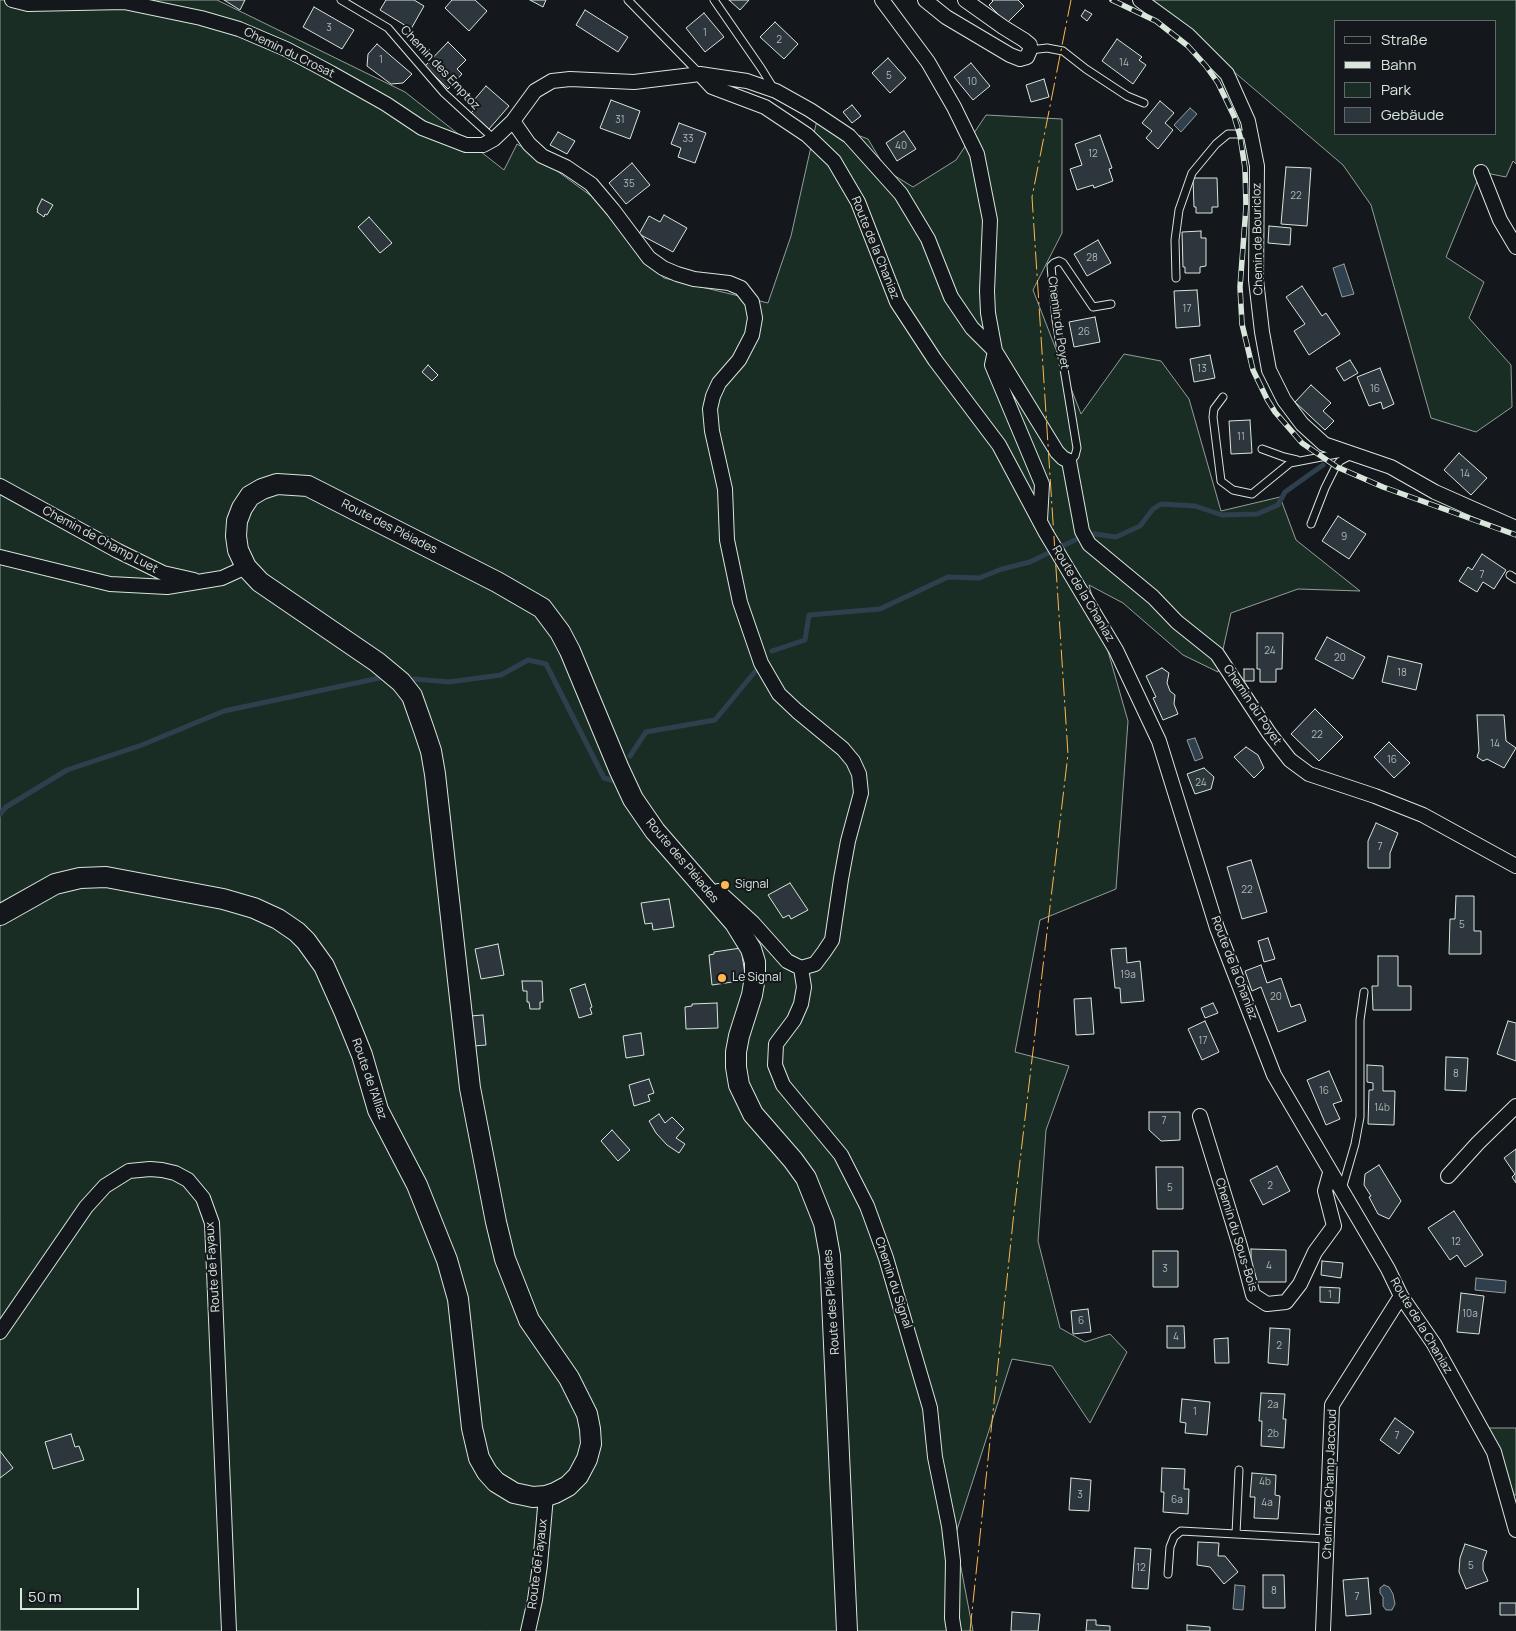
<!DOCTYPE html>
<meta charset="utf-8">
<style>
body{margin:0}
#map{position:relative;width:1516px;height:1631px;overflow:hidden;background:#14181c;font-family:Manrope,sans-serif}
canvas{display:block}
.legend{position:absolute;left:1334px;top:20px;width:162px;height:115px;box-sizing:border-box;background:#14181c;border:1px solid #626a69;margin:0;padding:6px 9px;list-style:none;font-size:15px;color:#d8e6dc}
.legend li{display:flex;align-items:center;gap:10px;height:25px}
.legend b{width:25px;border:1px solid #626a69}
.scale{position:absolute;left:20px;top:1588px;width:119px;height:22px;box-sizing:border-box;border:2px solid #d8e6dc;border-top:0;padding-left:6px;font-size:15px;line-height:18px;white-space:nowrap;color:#d8e6dc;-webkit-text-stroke:4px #14181c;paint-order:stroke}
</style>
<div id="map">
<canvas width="1516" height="1631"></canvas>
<ul class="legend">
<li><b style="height:6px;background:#14181c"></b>Straße</li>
<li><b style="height:6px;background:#d8e6dc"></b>Bahn</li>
<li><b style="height:14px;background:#1a2d24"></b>Park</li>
<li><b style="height:14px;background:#2c363c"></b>Gebäude</li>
</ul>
<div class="scale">50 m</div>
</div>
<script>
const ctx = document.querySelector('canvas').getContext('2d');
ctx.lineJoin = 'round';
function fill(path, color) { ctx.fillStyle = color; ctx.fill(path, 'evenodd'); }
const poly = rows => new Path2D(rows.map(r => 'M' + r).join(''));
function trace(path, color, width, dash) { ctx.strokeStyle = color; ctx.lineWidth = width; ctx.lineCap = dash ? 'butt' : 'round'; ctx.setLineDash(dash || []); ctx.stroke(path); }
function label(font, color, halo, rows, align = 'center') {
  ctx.font = font + ' Manrope,sans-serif'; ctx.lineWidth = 4; ctx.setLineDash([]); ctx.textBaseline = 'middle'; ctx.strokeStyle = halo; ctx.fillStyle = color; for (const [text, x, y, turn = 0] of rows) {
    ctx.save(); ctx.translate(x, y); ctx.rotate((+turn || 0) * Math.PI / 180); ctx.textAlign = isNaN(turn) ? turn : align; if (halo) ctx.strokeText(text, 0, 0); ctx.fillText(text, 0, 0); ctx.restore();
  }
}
const green = poly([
 [0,0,217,0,405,92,504,170,517,144,534,154,594,198,642,259,664,278,768,303,791,236,817,120,868,139,887,171,913,187,956,160,986,115,1062,119,1062,233,1033,290,1081,414,1124,354,1161,361,1189,399,1221,511,1280,497,1296,540,1360,591,1298,589,1231,613,1218,672,1183,655,1123,603,1089,585,1128,721,1116,889,1040,920,1015,1052,1069,1066,1046,1130,1038,1241,1060,1328,1085,1342,1110,1334,1127,1352,1090,1423,1052,1366,1012,1359,955,1536,973,1631,0,1631,0,0],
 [1150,0,1516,0,1516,164,1513,161,1506,177,1481,172,1446,257,1484,282,1469,318,1511,365,1512,407,1476,432,1431,418,1371,205,1343,165,1150,0],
 [1335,21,1495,21,1495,134,1335,134,1335,21],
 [1487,1428,1516,1428,1516,1495,1514,1495,1501,1456,1487,1428]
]);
const water = poly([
 [1190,108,1197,114,1181,132,1174,125,1190,108],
 [1344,264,1354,294,1342,297,1333,268,1344,264],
 [1195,738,1203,758,1195,761,1187,740,1195,738],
 [1476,1278,1506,1281,1505,1293,1475,1290,1476,1278],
 [1235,1585,1245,1586,1243,1610,1233,1609,1235,1585],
 [1384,1585,1389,1587,1393,1594,1395,1604,1392,1610,1386,1610,1383,1606,1383,1597,1380,1593,1380,1588,1384,1585]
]);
const stream = poly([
 [772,651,805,640,809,615,880,609,948,577,979,578,1002,569,1030,562,1077,539,1095,534,1116,537,1140,526,1153,509,1161,504,1195,506,1222,515,1257,514,1278,505,1285,492,1323,465],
 [414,679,449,682,501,675,528,660,546,664,604,778,615,781],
 [630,756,646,732,715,720,758,668],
 [0,814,6,807,67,770,142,745,224,711,384,677]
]);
const building = poly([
 [224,0,245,0,240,10,224,0],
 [386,0,414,0,424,6,411,29,380,10,386,0],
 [452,0,475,0,487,11,469,31,445,8,452,0],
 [530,0,546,0,543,7,530,0],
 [729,0,749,0,740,10,729,0],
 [992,0,1018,0,1024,6,1007,23,989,5,993,1,992,0],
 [314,7,354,30,342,49,303,27,314,7],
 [585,10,628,37,618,52,576,25,585,10],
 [1085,10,1092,14,1087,21,1081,16,1085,10],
 [704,13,724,37,705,52,686,28,704,13],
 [775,22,798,44,784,59,760,37,775,22],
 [1117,39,1142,57,1139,60,1146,65,1133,84,1102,61,1117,39],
 [448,42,466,60,457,69,462,74,448,89,425,66,448,42],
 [377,44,412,74,403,83,391,84,367,66,368,54,377,44],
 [888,58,906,78,890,93,872,73,888,58],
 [971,63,990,86,973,100,954,77,971,63],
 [1044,79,1049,97,1031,102,1026,85,1044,79],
 [486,86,509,106,489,129,471,113,479,104,474,100,486,86],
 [611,100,640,111,630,139,600,128,611,100],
 [1160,101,1174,113,1165,123,1173,130,1158,149,1146,138,1152,131,1142,123,1160,101],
 [852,105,861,116,852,123,843,112,852,105],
 [679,123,706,133,695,163,678,157,681,148,671,144,679,123],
 [904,131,916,149,897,161,886,143,904,131],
 [558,132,575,141,567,154,550,145,558,132],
 [1100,135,1112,168,1109,169,1113,181,1094,188,1093,185,1077,190,1070,169,1082,165,1075,144,1100,135],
 [632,163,650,185,626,204,609,183,632,163],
 [1286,167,1311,168,1307,226,1281,224,1286,167],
 [1193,178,1217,178,1218,207,1212,207,1212,213,1196,213,1196,207,1194,207,1193,178],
 [42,199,53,205,47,215,45,214,44,217,37,212,38,210,37,209,42,199],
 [664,215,687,228,673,252,639,234,649,216,660,222,664,215],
 [369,217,392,243,380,253,358,227,369,217],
 [1269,226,1291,228,1290,245,1268,243,1269,226],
 [1201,231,1201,238,1206,238,1206,266,1200,267,1200,273,1185,273,1185,267,1183,267,1182,232,1201,231],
 [1098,240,1111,263,1087,276,1074,254,1098,240],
 [1302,286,1322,316,1326,313,1340,334,1309,355,1294,331,1305,324,1286,297,1302,286],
 [1197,290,1200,326,1176,328,1174,291,1197,290],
 [1095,317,1100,342,1074,347,1069,322,1095,317],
 [1210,355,1215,378,1194,382,1190,359,1210,355],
 [1350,360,1358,373,1344,381,1336,368,1350,360],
 [428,365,438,375,432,381,422,372,428,365],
 [1380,368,1394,404,1383,409,1381,402,1369,406,1357,377,1380,368],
 [1311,385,1331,403,1323,411,1334,421,1325,430,1295,402,1311,385],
 [1250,420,1252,453,1231,454,1229,421,1250,420],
 [1459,453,1487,478,1471,495,1444,470,1459,453],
 [1338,516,1366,534,1349,559,1322,541,1338,516],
 [1482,554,1506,570,1494,589,1483,582,1477,592,1459,581,1468,567,1472,570,1482,554],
 [1257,633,1283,633,1282,669,1276,669,1276,682,1260,682,1260,669,1257,669,1257,633],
 [1327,637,1365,657,1353,679,1315,659,1327,637],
 [1388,656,1422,664,1416,690,1382,682,1388,656],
 [1162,668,1169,673,1167,683,1170,691,1175,695,1174,704,1178,714,1163,720,1153,698,1156,697,1146,676,1162,668],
 [1244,669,1254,669,1254,681,1244,681,1244,669],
 [1315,709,1343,737,1319,761,1291,734,1315,709],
 [1477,715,1504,715,1506,741,1516,748,1504,768,1487,759,1483,761,1477,757,1479,751,1477,715],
 [1389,742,1410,763,1394,778,1374,757,1389,742],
 [1246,747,1258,755,1264,768,1254,778,1234,757,1246,747],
 [1204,768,1214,777,1211,789,1195,794,1187,774,1204,768],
 [1376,823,1398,833,1390,853,1390,868,1368,868,1368,841,1376,823],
 [1251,860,1267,912,1242,919,1227,867,1251,860],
 [790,883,808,910,791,919,789,915,783,918,768,895,790,883],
 [1456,896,1474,896,1474,931,1481,931,1481,954,1449,954,1450,919,1455,919,1456,896],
 [669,899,674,927,653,930,652,923,645,924,641,903,669,899],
 [1268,938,1275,959,1264,962,1258,941,1268,938],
 [498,944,504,975,481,979,475,949,498,944],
 [741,948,745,974,738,975,739,981,712,985,709,955,714,954,714,952,741,948],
 [1126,948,1127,963,1140,961,1144,1001,1121,1003,1120,988,1115,988,1111,949,1126,948],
 [1378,956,1398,956,1398,986,1411,986,1411,1010,1373,1010,1372,986,1378,986,1378,956],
 [1261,965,1267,983,1281,978,1291,1007,1300,1004,1306,1021,1278,1032,1261,987,1252,991,1245,971,1261,965],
 [522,981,542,981,543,1002,540,1002,540,1009,530,1009,529,1002,527,1002,527,991,523,991,522,981],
 [585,984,592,1007,590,1008,592,1014,579,1018,570,989,585,984],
 [1091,998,1094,1034,1076,1035,1074,999,1091,998],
 [717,1003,718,1028,686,1029,685,1007,692,1006,692,1004,717,1003],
 [1213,1003,1218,1013,1205,1018,1201,1008,1213,1003],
 [483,1015,486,1045,473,1046,470,1016,483,1015],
 [1205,1021,1219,1052,1202,1060,1188,1029,1205,1021],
 [1508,1021,1516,1023,1516,1061,1497,1054,1508,1021],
 [641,1033,644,1055,626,1058,623,1036,641,1033],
 [1446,1057,1468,1058,1466,1091,1445,1090,1446,1057],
 [1367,1065,1383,1066,1383,1091,1395,1091,1394,1125,1368,1124,1369,1090,1373,1090,1373,1083,1367,1082,1367,1065],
 [1329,1071,1342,1101,1333,1104,1340,1119,1326,1125,1307,1080,1329,1071],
 [649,1079,654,1093,648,1095,650,1101,634,1106,629,1085,649,1079],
 [1149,1112,1180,1112,1180,1140,1161,1141,1149,1130,1149,1112],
 [659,1114,665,1123,672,1117,684,1129,676,1138,685,1144,679,1153,667,1145,656,1133,649,1121,659,1114],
 [612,1130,630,1150,618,1161,601,1141,612,1130],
 [1516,1149,1516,1183,1512,1177,1515,1174,1504,1158,1516,1149],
 [1379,1165,1401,1201,1389,1219,1378,1214,1369,1197,1371,1196,1364,1185,1365,1174,1379,1165],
 [1277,1166,1290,1191,1263,1205,1250,1180,1277,1166],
 [1156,1167,1183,1167,1183,1209,1157,1209,1156,1167],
 [1454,1211,1483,1255,1465,1267,1457,1255,1450,1260,1428,1228,1454,1211],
 [1251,1249,1286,1250,1286,1282,1251,1282,1251,1249],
 [1153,1251,1178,1251,1178,1287,1153,1287,1153,1251],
 [1322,1261,1343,1263,1341,1278,1321,1275,1322,1261],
 [1320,1287,1340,1288,1339,1303,1320,1302,1320,1287],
 [1461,1293,1484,1296,1479,1334,1457,1332,1461,1293],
 [1088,1309,1091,1332,1073,1334,1071,1311,1088,1309],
 [1167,1326,1184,1326,1185,1348,1167,1348,1167,1326],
 [1270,1328,1290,1329,1288,1365,1268,1363,1270,1328],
 [1228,1338,1229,1363,1215,1363,1214,1339,1228,1338],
 [1261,1393,1285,1394,1283,1419,1286,1419,1284,1448,1261,1446,1262,1421,1259,1421,1261,1393],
 [1182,1399,1210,1402,1207,1435,1185,1433,1186,1423,1180,1422,1182,1399],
 [1395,1418,1414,1432,1399,1454,1380,1440,1395,1418],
 [71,1434,75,1447,79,1446,84,1460,53,1469,45,1442,71,1434],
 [0,1451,13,1468,0,1478,0,1451],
 [1162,1468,1185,1469,1184,1489,1189,1489,1188,1514,1163,1512,1164,1492,1161,1492,1162,1468],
 [1252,1473,1276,1475,1275,1495,1280,1496,1278,1519,1254,1518,1255,1497,1250,1497,1252,1473],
 [1071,1478,1091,1480,1089,1511,1069,1510,1071,1478],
 [1198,1542,1219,1543,1218,1556,1225,1556,1238,1572,1224,1584,1210,1567,1197,1565,1198,1542],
 [1465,1544,1487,1551,1483,1562,1483,1570,1488,1581,1466,1589,1459,1572,1460,1558,1465,1544],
 [1135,1548,1151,1549,1148,1589,1132,1588,1135,1548],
 [1263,1575,1284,1575,1285,1608,1263,1608,1263,1575],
 [1368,1578,1371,1614,1346,1616,1343,1580,1368,1578],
 [1500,1603,1516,1603,1516,1615,1500,1615,1500,1603],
 [1012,1612,1040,1614,1038,1631,1011,1631,1012,1612],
 [1087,1620,1096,1620,1096,1625,1110,1626,1110,1631,1086,1631,1087,1620],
 [1187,1625,1210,1627,1210,1631,1187,1631,1187,1625]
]);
const lane = poly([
 [341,0,388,28,444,93,494,139],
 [628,0,700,74],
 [714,0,761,68,774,89],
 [1030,50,1047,48,1063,51,1086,69,1127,96,1144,103],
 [1176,278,1175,240,1179,210,1192,173,1216,144,1228,134,1250,134],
 [1223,397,1214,409,1213,417,1221,481,1233,490,1252,494,1290,463,1342,453],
 [1262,449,1284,457,1297,460],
 [1069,461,1075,456,1077,448,1056,320,1051,266,1054,263,1059,261,1063,263,1093,307,1111,304],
 [1311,524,1325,488,1336,466,1340,461,1353,454],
 [1510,575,1516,579],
 [1342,1189,1355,1144,1360,1117,1360,1020,1364,992],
 [1236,1534,1239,1470],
 [1168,1574,1170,1547,1174,1537,1181,1531,1327,1539]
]);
const street = poly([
 [12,0,28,4,124,2,201,18,239,29,286,49,331,73,386,104,422,128,466,145,483,145,494,139,513,121],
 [882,0,928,62,954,107,977,154,990,220,987,291,988,313,995,351,992,365,1042,484,1040,520],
 [925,0,946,17,1010,55,1020,59,1027,57,1030,50,1030,45,1024,40,1003,27,965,0],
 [1140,0,1188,35,1227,74,1248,121,1257,166,1256,280,1262,332,1269,370,1284,400,1302,424,1324,444,1391,467,1435,492,1516,528],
 [700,74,747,81,776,91,810,110,849,136,901,194,928,239,951,297,972,328,995,351,1057,452,1063,458,1069,461,1082,531,1089,544,1153,597,1177,622,1217,654,1269,733,1290,760,1309,774,1375,796,1423,815,1516,866],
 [1481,172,1500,220,1516,247],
 [0,486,118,551,163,573,194,580],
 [0,557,110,584,167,587,222,578,246,567],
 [718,891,753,923,787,961,801,968,815,964,824,952,832,940,841,879,848,841,861,793,859,774,853,761,843,749,797,711,779,694,761,663,740,602,727,540,725,489,712,431,710,409,713,396,719,383,739,360,752,335,755,318,752,302,741,288,729,283,694,279,677,274,663,268,649,258,613,210,591,184,566,167,542,156,529,144,513,121,535,91,552,81,570,79,634,82,700,74,712,87,765,107,807,135,834,161,858,202,897,302,935,360,999,445,1046,533,1116,650,1159,741,1217,928,1274,1075,1388,1269,1401,1296,1434,1344,1494,1452,1516,1530],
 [801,968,804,987,801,1004,794,1020,776,1044,775,1065,783,1085,841,1155,867,1206,886,1258,930,1408,935,1457,949,1526,953,1561,952,1618,954,1631],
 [1200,1116,1240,1246,1253,1295,1267,1304,1286,1302,1300,1284,1315,1252,1334,1226,1325,1191,1330,1173],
 [1448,1176,1478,1143,1516,1106],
 [0,1332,86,1207,105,1186,129,1171,150,1169,162,1170,175,1173,188,1180,203,1198,212,1223,229,1631],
 [528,1631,535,1600,540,1565,546,1496],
 [1323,1631,1332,1405,1401,1296]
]);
const secondary = poly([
 [0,915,55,884,80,878,106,877,223,899,254,908,278,919,297,932,306,941,324,966,345,1013,362,1055,378,1110,417,1185,447,1260,458,1299,472,1428,479,1458,487,1472,496,1482,514,1493,533,1497,546,1496,555,1493,568,1486,578,1476,587,1459,591,1444,590,1429,587,1414,569,1378,529,1320,505,1259,496,1222,470,1088,435,774,431,751,424,730,412,696,401,682,377,662,260,582,246,567,238,550,236,536,237,521,242,508,250,496,262,489,277,484,308,486,497,582,542,608,560,632,570,651,619,769,633,799,655,831,735,923,751,949,755,962,755,977,752,995,739,1036,736,1052,736,1067,739,1085,753,1114,793,1160,806,1178,824,1223,830,1256,847,1631]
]);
const rail = poly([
 [1112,0,1156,21,1188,46,1206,66,1218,83,1234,116,1240,136,1245,168,1246,207,1240,287,1242,324,1253,370,1267,399,1275,412,1302,443,1337,467,1383,487,1516,535]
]);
const power = poly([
 [970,1631,1014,1212,1068,754,1032,197,1071,0]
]);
const markers = [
 [725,885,5,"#ffb74d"],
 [722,978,5,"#ffb74d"]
];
const numberNames = [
 ["3",329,28],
 ["1",705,33],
 ["2",779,40],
 ["1",381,60],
 ["14",1124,63],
 ["5",889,76],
 ["10",972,82],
 ["31",620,120],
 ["33",688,139],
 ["40",901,146],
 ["12",1093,154],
 ["35",629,184],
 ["22",1296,196],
 ["28",1092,258],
 ["17",1187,309],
 ["26",1084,332],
 ["13",1202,369],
 ["16",1375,389],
 ["11",1241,437],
 ["14",1465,474],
 ["9",1344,537],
 ["7",1482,575],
 ["24",1270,651],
 ["20",1340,658],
 ["18",1402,673],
 ["22",1317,735],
 ["14",1495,744],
 ["16",1392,760],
 ["24",1201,783],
 ["7",1380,847],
 ["22",1247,890],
 ["5",1462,925],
 ["19a",1128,975],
 ["20",1276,997],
 ["17",1203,1041],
 ["8",1456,1074],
 ["16",1324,1091],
 ["14b",1382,1108],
 ["7",1164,1121],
 ["2",1270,1186],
 ["5",1170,1188],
 ["12",1456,1242],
 ["4",1269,1266],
 ["3",1165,1269],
 ["1",1330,1295],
 ["10a",1470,1314],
 ["6",1081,1321],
 ["4",1176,1337],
 ["2",1279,1346],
 ["2a",1273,1405],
 ["1",1195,1412],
 ["2b",1273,1434],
 ["7",1397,1436],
 ["4b",1265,1482],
 ["3",1080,1495],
 ["6a",1177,1500],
 ["4a",1267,1503],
 ["5",1471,1566],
 ["12",1141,1568],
 ["8",1274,1591],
 ["7",1357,1597]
];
const streetNames = [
 ["Chemin du Crosat",289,53,26],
 ["Chemin des Emptoz",440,68,47],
 ["Chemin de Bouricloz",1258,239,-91],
 ["Route de la Chaniaz",875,248,68],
 ["Chemin du Poyet",1058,323,82],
 ["Route des Pléiades",389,527,27],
 ["Chemin de Champ Luet",100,540,28],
 ["Route de la Chaniaz",1083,594,59],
 ["Chemin du Poyet",1252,705,56],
 ["Route des Pléiades",682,861,50],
 ["Route de la Chaniaz",1234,968,69],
 ["Route de l'Alliaz",369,1079,71],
 ["Chemin du Sous-Bois",1236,1235,73],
 ["Route de Fayaux",213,1267,-94],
 ["Chemin du Signal",893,1283,72],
 ["Route des Pléiades",832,1302,-94],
 ["Route de la Chaniaz",1421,1326,59],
 ["Chemin de Champ Jaccoud",1330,1484,-88],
 ["Route de Fayaux",538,1564,-83]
];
const poiNames = [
 ["Signal",735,885],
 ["Le Signal",732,978]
];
fill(green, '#1a2d24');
trace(green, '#939e99', 1);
fill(water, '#2f3f4d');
trace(water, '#939e99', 1);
trace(stream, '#2f3f4d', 5);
fill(building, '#2c363c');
trace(building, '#d8e6dc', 1);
trace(lane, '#d8e6dc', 9);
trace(street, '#d8e6dc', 16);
trace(secondary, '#d8e6dc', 22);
trace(lane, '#14181c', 7);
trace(street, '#14181c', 14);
trace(secondary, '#14181c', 20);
trace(rail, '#d8e6dc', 5.5);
trace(rail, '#14181c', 4, [11]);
trace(power, '#ffb74d', 1, [18, 4, 2.5, 4]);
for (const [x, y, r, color] of markers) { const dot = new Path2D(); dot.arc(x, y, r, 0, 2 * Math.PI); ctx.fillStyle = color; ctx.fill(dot); trace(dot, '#14181c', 2); }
label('10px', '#adbab4', null, numberNames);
label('12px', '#d8e6dc', '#14181c', streetNames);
label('12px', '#d8e6dc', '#14181c', poiNames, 'left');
</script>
